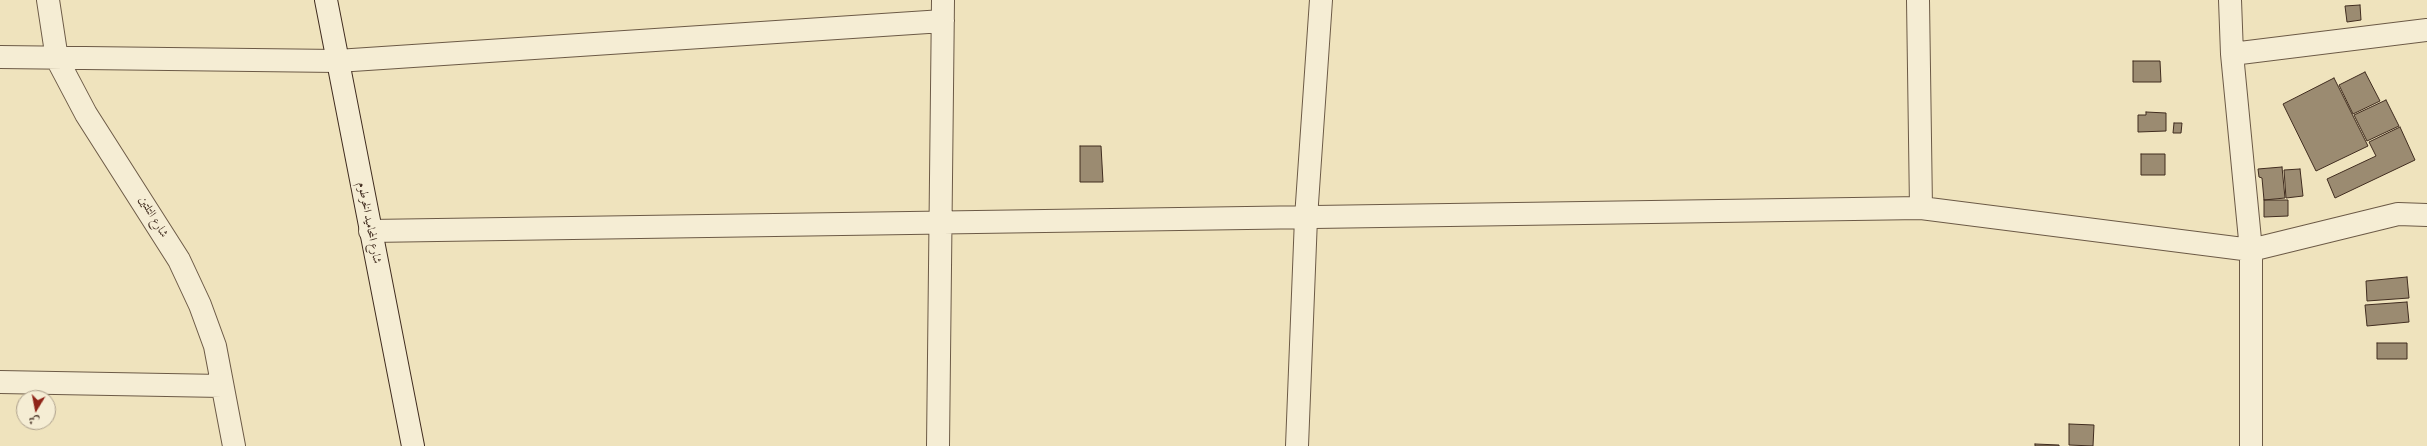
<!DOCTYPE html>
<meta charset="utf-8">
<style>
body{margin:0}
#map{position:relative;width:2427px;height:446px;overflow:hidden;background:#efe3bd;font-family:"Gentium Book Plus",Amiri,serif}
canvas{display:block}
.north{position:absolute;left:16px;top:390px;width:40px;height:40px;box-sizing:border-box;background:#f5edd4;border:1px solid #ada08c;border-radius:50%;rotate:190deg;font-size:11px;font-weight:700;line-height:16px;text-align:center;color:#402c1f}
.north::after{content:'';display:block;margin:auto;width:14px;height:18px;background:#8f2418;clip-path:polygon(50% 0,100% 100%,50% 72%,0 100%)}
</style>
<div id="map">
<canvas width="2427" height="446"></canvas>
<div class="north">ش</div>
</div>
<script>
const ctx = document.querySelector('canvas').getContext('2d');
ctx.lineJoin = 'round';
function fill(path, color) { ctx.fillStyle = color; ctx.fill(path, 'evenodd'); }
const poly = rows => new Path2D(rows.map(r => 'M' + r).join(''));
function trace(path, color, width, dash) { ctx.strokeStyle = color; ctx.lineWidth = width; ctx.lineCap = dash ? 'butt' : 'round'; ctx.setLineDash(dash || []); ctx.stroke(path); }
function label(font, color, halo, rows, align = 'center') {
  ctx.font = font + ' "Gentium Book Plus",Amiri,serif'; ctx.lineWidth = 3; ctx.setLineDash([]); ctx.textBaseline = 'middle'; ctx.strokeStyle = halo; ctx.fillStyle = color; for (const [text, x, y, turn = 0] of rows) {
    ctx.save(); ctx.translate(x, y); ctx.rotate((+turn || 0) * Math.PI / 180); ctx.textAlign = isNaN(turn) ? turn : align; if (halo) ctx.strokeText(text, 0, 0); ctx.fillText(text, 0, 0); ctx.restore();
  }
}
const building = poly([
 [2360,5,2361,20,2347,22,2345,6,2360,5],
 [2133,61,2160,61,2161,82,2133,82,2133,61],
 [2365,72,2380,101,2353,114,2339,85,2365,72],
 [2334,78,2368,146,2316,171,2283,104,2334,78],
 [2386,100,2399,126,2367,141,2354,115,2386,100],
 [2146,112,2166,113,2166,131,2138,132,2138,115,2146,115,2146,112],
 [2174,123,2182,123,2181,133,2173,133,2174,123],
 [2400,127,2415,160,2335,198,2327,179,2376,156,2369,142,2400,127],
 [1080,146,1101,146,1103,182,1080,182,1080,146],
 [2141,154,2165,154,2165,175,2141,175,2141,154],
 [2282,167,2285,198,2264,200,2262,178,2259,177,2258,169,2282,167],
 [2300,169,2303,196,2286,198,2284,170,2300,169],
 [2264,200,2288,200,2288,216,2264,217,2264,200],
 [2407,277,2409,298,2367,301,2366,281,2407,277],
 [2407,302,2409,322,2367,326,2365,305,2407,302],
 [2377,343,2407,343,2407,359,2377,359,2377,343],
 [2069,424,2094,425,2093,446,2069,445,2069,424],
 [2035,444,2059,445,2059,446,2035,446,2035,444]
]);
const street = poly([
 [48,0,57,59,86,114,179,260,200,305,215,346,234,446],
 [1918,0,1921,208],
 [2230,0,2232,54,2251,250,2251,446],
 [2232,54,2427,30],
 [0,57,337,61,943,21],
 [370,231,1921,208,2251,250,2398,214,2427,215],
 [0,382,222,386],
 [938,446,943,0],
 [1297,446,1306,218,1321,0]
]);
const secondary = poly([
 [326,0,413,446]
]);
const streetNames = [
 ["شارع التلتين",153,217,59],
 ["شارع المحاميد الخرطوم",369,223,79]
];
fill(building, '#9b8b71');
trace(building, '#402c1f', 1);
trace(street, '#6c5a46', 24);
trace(secondary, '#402c1f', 24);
trace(street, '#f5edd4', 22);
trace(secondary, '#f5edd4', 22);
label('12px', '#402c1f', '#f5edd4', streetNames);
</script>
